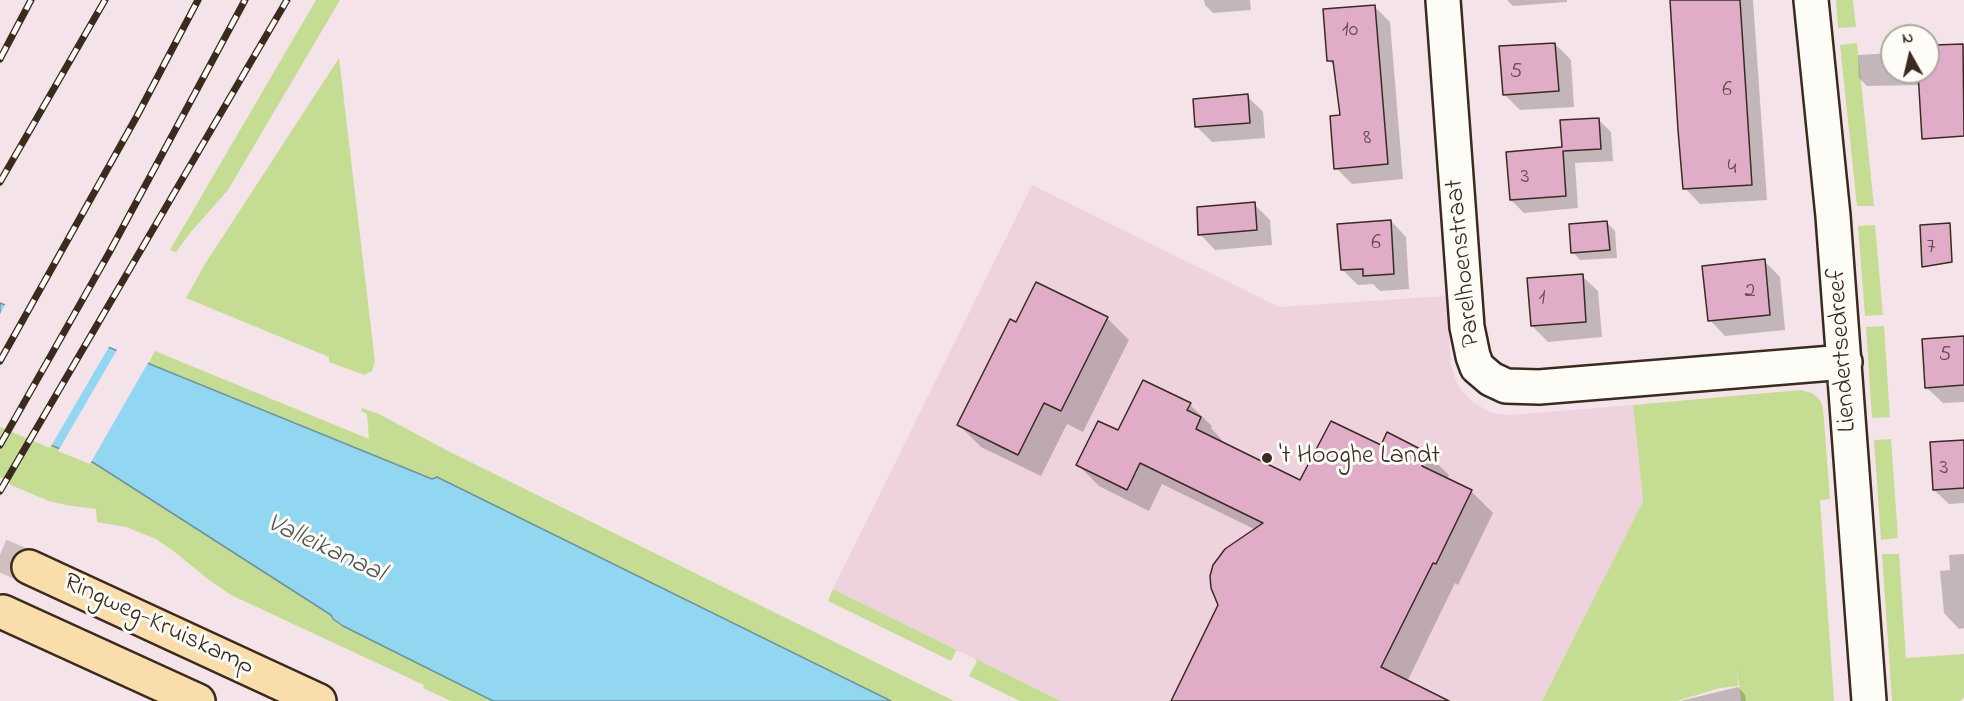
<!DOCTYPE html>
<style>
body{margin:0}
#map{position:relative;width:1964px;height:701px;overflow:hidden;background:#f4e4e9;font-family:"Indie Flower",sans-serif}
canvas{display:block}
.north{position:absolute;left:1880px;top:24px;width:60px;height:60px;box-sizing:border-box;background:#fdfcf7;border:2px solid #afa8a0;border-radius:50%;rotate:352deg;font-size:16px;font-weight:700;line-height:24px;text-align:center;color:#3b2a1e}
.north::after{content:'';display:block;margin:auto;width:21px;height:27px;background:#3b2a1e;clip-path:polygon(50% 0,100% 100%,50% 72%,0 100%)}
</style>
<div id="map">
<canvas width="1964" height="701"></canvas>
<div class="north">N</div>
</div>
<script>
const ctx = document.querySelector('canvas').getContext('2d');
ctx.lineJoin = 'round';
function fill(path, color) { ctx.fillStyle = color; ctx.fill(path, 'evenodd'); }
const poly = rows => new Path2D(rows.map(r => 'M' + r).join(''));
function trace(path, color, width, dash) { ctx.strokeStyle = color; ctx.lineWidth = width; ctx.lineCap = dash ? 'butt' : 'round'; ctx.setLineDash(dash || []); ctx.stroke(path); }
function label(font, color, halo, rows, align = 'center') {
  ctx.font = font + ' "Indie Flower",sans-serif'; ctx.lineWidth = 6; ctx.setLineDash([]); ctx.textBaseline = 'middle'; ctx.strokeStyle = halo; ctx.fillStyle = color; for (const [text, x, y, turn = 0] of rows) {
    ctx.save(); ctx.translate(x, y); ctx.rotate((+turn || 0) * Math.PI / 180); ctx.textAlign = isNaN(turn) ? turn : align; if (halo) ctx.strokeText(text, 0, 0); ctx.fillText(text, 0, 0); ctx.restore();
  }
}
const built = poly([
 [1032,185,1279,307,1446,296,1451,364,1456,381,1463,392,1474,403,1492,413,1508,415,1633,405,1643,501,1542,701,1061,701,833,589]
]);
const green = poly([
 [316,0,340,0,228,190,190,233,176,252,170,250],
 [1836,0,1853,0,1856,27,1838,28],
 [1857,43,1874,206,1857,206,1840,45],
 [339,58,375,362,372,371,364,375,329,362,329,357,186,298,205,264],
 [1875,225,1883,315,1865,316,1858,226],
 [1884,326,1890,417,1872,418,1866,327],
 [155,351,369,439,367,414,361,411,362,408,379,414,448,451,954,701,891,701,437,477,432,479,148,364],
 [1800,390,1812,393,1820,400,1823,408,1830,499,1820,500,1834,701,1741,701,1737,669,1738,686,1720,688,1677,701,1542,701,1643,501,1633,405],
 [0,424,94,463,332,615,333,619,343,626,493,701,451,701,423,688,424,685,231,595,209,580,176,553,156,539,126,527,97,522,96,509,66,505,49,501,13,486,0,477],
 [1891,439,1898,538,1881,540,1874,440],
 [1882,554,1899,554,1906,658,1964,654,1964,697,1960,701,1892,701],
 [833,589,961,652,956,651,951,661,828,601],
 [974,658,1061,701,1020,701,969,676,977,661]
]);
const water = poly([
 [0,303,432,479,437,477,891,701,493,701,343,626,333,619,331,615,94,463,0,424,0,303]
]);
const pier = poly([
 [6,303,110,345,50,448,0,427,0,314],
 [118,348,149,361,90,464,58,451]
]);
const shadow = poly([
 [1204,0,1250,0,1251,10,1213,13,1205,5],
 [1507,0,1567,0,1567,2,1513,6],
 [1671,0,1753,0,1767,200,1700,204,1685,188],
 [1374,6,1390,22,1403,179,1352,184,1336,168,1342,116,1335,67,1329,60],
 [1555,44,1571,60,1574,107,1520,110,1504,94],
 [1962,46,1964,48,1964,118,1930,121,1921,85,1867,86,1859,78,1858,55,1892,53,1892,72,1928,72,1928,51],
 [1247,96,1263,112,1265,138,1212,142,1196,126],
 [1598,119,1611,132,1613,161,1575,163,1578,208,1524,213,1511,200,1564,149],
 [1254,204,1270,220,1272,245,1215,250,1200,234],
 [1391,221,1406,237,1409,289,1380,291,1373,284,1358,285,1343,270],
 [1607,223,1615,231,1617,258,1580,260,1573,252],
 [1764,261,1780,277,1785,330,1725,336,1710,320],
 [1582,276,1598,291,1602,337,1548,342,1532,326],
 [1107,318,1129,340,1083,432,1067,424,1041,476,981,447,959,425,1016,324],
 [1964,338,1964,402,1943,403,1927,388],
 [1190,405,1212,426,1211,428,1222,440,1221,443,1300,482,1382,447,1427,454,1449,475,1447,480,1471,491,1493,513,1458,585,1455,583,1407,682,1446,701,1173,701,1256,530,1162,484,1149,511,1099,486,1078,465,1118,432],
 [1964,441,1964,503,1949,504,1934,490],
 [1964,554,1964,628,1959,629,1944,613,1940,571,1950,570,1949,555],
 [1738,687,1745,695,1746,701,1680,701]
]);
const building = poly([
 [1670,0,1740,0,1752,185,1683,189,1678,130,1670,0],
 [1375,5,1388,164,1334,169,1330,116,1340,115,1333,61,1327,61,1323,9,1375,5],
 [1555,43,1559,91,1503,95,1499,46,1555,43],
 [1963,44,1964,136,1922,139,1918,72,1928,72,1928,50,1934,50,1934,45,1963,44],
 [1248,94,1250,123,1195,127,1193,99,1248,94],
 [1599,118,1601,149,1563,151,1566,196,1510,200,1506,152,1562,147,1560,120,1599,118],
 [1255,202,1257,230,1198,235,1197,207,1255,202],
 [1391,220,1394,274,1363,276,1363,269,1341,270,1337,224,1391,220],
 [1607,221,1610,250,1571,253,1569,224,1607,221],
 [1950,223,1952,262,1922,267,1920,225,1950,223],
 [1765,259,1770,315,1708,321,1702,266,1765,259],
 [1583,274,1586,322,1531,326,1527,278,1583,274],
 [1036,282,1108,317,1061,411,1044,403,1018,455,957,425,1010,319,1016,322,1036,282],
 [1964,336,1964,385,1925,388,1922,339,1964,336],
 [1143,380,1191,403,1187,410,1201,417,1196,429,1300,480,1331,421,1381,445,1387,432,1428,453,1422,466,1472,490,1436,564,1433,563,1381,667,1449,701,1171,701,1218,605,1211,588,1210,576,1213,565,1225,549,1263,523,1140,463,1127,490,1076,465,1098,421,1118,430,1143,380],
 [1964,440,1964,488,1933,490,1930,442,1964,440]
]);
const primaryTunnel = poly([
 [0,555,29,567]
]);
const street = poly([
 [1443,0,1467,327,1473,356,1477,367,1491,379,1506,386,1539,387,1845,362],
 [1811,0,1833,216,1869,701]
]);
const primary = poly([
 [29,567,319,701],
 [3,612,198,701]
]);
const rail = poly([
 [0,59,31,0],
 [0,182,105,0],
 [0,361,137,116,198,0],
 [0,445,109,253,245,0],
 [0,491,287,0]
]);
const markers = [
 [1267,458,6,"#3b2a1e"]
];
const numberNames = [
 ["10",1350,31],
 ["5",1516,73],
 ["6",1727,91],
 ["8",1367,139],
 ["4",1732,169],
 ["3",1525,178],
 ["6",1376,244],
 ["7",1931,248],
 ["2",1750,292],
 ["1",1542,299],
 ["5",1945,356],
 ["3",1944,469]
];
const streetNames = [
 ["Parelhoenstraat",1465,263,-96],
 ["Liendertsedreef",1844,350,-94],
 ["Ringweg-Kruiskamp",158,626,25]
];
const poiNames = [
 ["'t Hooghe Landt",1279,458]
];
const waterNames = [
 ["Valleikanaal",325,550,25]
];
fill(built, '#eed3df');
fill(green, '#c5dd93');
fill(water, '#91d7f2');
trace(water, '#6f929d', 1.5);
fill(pier, '#f4e4e9');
fill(shadow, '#0003');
fill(building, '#e0acc8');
trace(building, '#3b2a1e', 1.5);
trace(primaryTunnel, '#cfbfc0', 33, [33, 16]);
trace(street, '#3b2a1e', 38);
trace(primary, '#3b2a1e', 38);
trace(street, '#fdfcf7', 33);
trace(primary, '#f9deab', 33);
trace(rail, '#3b2a1e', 7);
trace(rail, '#fdfcf7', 4.5, [14]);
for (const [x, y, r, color] of markers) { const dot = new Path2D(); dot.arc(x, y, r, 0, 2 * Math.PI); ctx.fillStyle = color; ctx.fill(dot); trace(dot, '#fdfcf7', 2); }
label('22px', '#644a48', null, numberNames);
label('26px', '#3b2a1e', '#fdfcf7', streetNames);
label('26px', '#3b2a1e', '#fdfcf7', poiNames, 'left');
label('italic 27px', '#505553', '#fdfcf7', waterNames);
</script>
